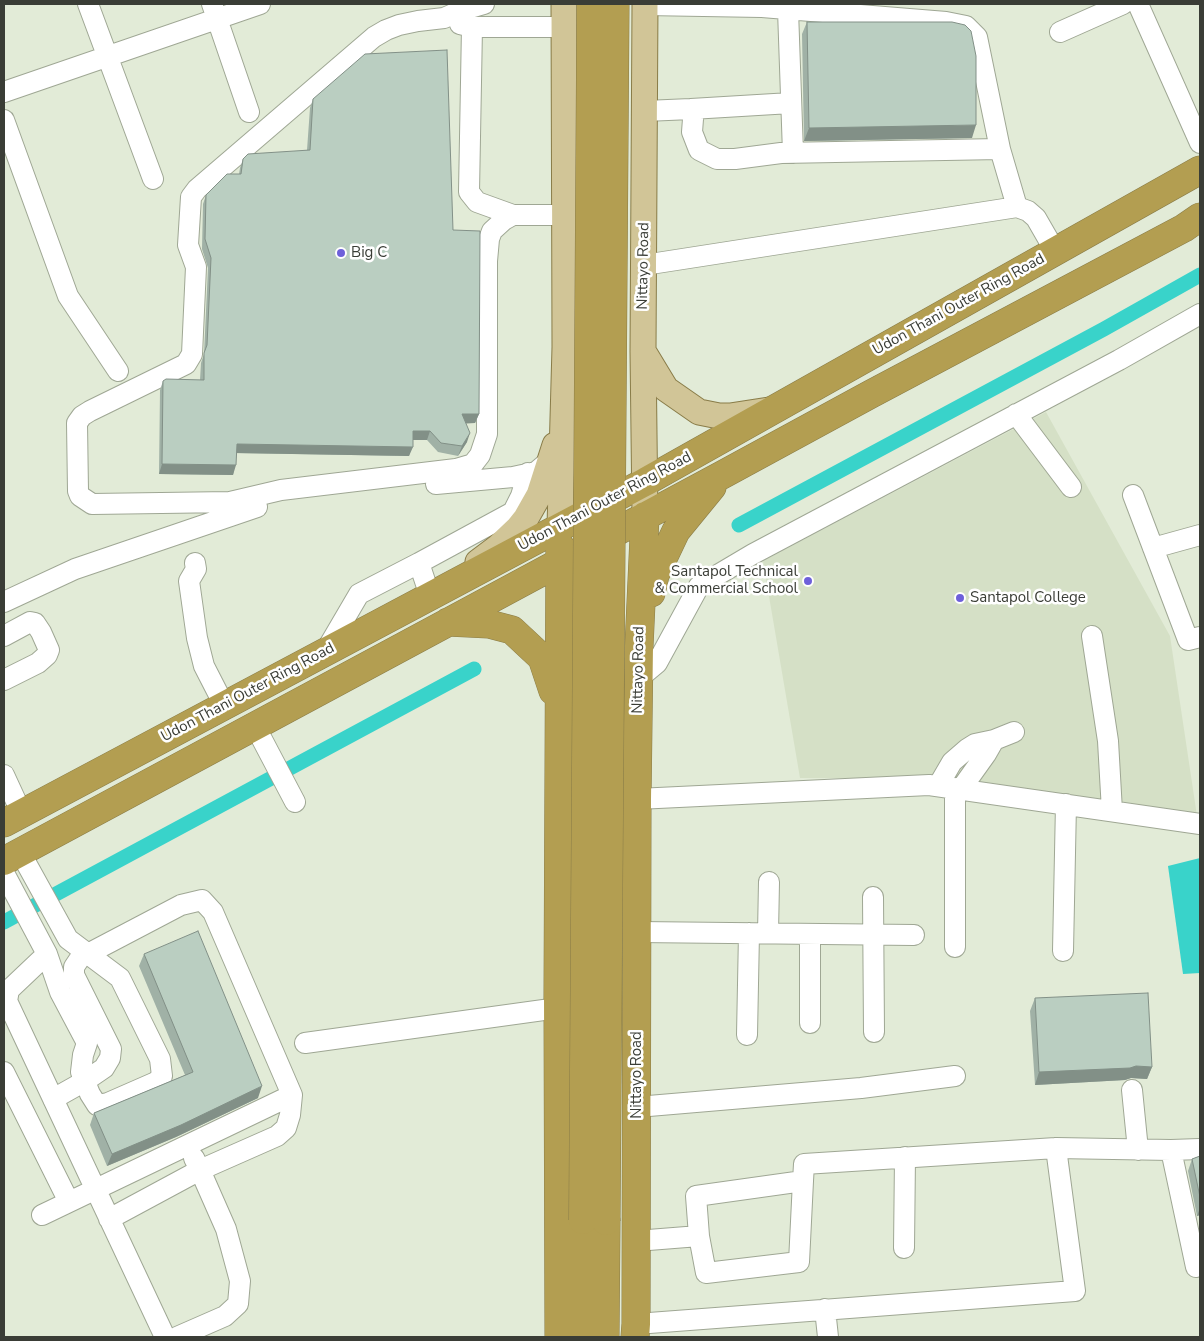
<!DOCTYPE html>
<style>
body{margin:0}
#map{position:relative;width:1204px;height:1341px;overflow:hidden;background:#e2ebd7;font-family:"Nunito Sans",sans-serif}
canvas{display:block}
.frame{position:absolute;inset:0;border:5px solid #3a3d36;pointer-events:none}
</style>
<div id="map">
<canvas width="1204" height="1341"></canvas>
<div class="frame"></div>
</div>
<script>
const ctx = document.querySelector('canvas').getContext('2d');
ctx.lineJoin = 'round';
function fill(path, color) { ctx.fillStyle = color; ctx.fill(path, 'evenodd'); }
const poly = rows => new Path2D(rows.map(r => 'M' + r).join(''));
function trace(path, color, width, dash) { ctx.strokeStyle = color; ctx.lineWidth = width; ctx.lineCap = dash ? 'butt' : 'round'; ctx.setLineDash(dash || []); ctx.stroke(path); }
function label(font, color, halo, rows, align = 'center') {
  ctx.font = font + ' "Nunito Sans",sans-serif'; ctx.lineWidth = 5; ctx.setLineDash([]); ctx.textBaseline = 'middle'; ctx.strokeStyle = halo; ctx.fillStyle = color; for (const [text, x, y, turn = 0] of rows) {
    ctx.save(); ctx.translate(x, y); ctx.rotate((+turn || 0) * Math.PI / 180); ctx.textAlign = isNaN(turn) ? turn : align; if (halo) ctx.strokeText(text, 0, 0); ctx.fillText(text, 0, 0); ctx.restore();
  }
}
const built = poly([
 [1046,412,1170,636,1197,816,931,778,800,778,763,561]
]);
const water = poly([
 [1200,858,1200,973,1183,974,1168,866]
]);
const canal = poly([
 [739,525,1104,329,1200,275],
 [4,922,474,669]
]);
const minor = poly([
 [88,4,153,179],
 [212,4,249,112],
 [484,4,460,11,444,18,418,21,399,25,386,30,374,37,197,189,191,197,188,245,196,267,192,354,186,364,90,411,82,416,77,423,78,491,80,496,92,504,230,502,281,490,456,469,473,464,480,455,487,434,487,261,489,239,492,231,504,220,513,215,566,215],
 [1138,4,1200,143],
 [645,5,762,7,946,22,966,26,977,37,1000,149,1017,207],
 [788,10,793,153],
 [460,24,472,27,564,27],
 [472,27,469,192,477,202,513,215],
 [1060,32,1123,4],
 [4,92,260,4],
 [691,109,791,103],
 [645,111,691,109,693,119,692,132,699,150,717,159,735,159,781,153,1000,149],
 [4,120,68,296,118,371],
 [644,265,1017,207,1028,211,1036,218,1055,251],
 [1016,414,1071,487],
 [436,484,513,477,536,472,550,460],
 [1133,495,1188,640,1200,637],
 [1153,548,1200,535],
 [195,563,196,569,189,581,197,638,204,666,224,705],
 [430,596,419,563,513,512,521,496,528,473],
 [4,602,75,569,257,507],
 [4,636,30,622,35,623,41,632,49,650,47,655,38,663,4,680],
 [1092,636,1108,741,1112,811],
 [325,652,359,594,419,563],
 [639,678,657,663,699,586,753,554,1119,360,1200,314],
 [255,726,295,802],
 [4,775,22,814],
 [938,786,952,762,967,749,975,744,994,740,1014,732],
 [961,789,986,754,994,740],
 [637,799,929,785,1200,824],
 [4,873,47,954,60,992,87,1043,83,1055,81,1072,90,1094,97,1105,108,1103,156,1082,162,1076,160,1059,120,978,68,939,20,852],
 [873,897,874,1032],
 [638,932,914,935],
 [768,933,769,882],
 [955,947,955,788],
 [1063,951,1066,804],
 [47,954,9,990,7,1001,165,1337],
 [810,1023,810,934],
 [747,1035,749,933],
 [305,1043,558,1008],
 [4,1072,69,1202],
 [1132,1090,1138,1150],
 [53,1099,85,1081,104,1068,110,1058,111,1049,74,975,74,967,80,958,181,905,202,900,213,912,292,1095,290,1115,286,1128,277,1136,200,1170,226,1229,240,1281,238,1304,225,1316,177,1337],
 [637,1107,861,1088,955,1076],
 [1171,1150,1200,1149],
 [803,1181,696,1196,699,1236,706,1273,799,1262,803,1181,804,1164,1056,1148],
 [42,1215,292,1095],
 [109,1219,200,1170,194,1158],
 [636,1241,699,1236],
 [904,1248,905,1157],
 [825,1309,828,1337],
 [636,1324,1075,1291,1056,1148,1171,1150,1196,1267]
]);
const major = poly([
 [643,351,666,389,699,412,719,416,730,416,769,410],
 [645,516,643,351,645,4],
 [560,526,565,347,564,4],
 [478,562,498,547,518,528,526,518,539,495,555,445]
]);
const highway = poly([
 [651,593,655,575,676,531,712,487],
 [448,622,489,624,512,630,542,658,553,691],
 [4,823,645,482,1200,170],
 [4,861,722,475,871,394,1184,228,1200,217],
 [559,1337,558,997,560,546],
 [582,1337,583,1220],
 [605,1337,606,1221],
 [635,1337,636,1324,637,799,639,646,645,516]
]);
const highwayBridge = poly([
 [583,1220,591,4],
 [606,1221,615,4]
]);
const wall = poly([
 [807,22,972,138,804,141,802,34],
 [313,99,453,230,479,414,475,423,466,423,467,442,458,456,438,452,427,440,413,440,409,456,237,453,233,475,159,474,160,390,163,381,200,380,201,363,204,354,208,268,202,249,203,204,206,195,239,174,240,168,243,159,307,150,310,108],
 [144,954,258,1098,176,1137,107,1166,90,1125,94,1113,185,1075,139,966],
 [1035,998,1152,1067,1147,1079,1131,1078,1125,1080,1035,1085,1030,1011],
 [1200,1156,1200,1215,1197,1216,1188,1171,1192,1159]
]);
const shadedWall = poly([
 [976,125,972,138,804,141,809,128],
 [462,414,479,414,475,423,458,424],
 [413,431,430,431,427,440,410,440],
 [470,433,467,442,458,456,462,446],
 [237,444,413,447,409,456,233,453],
 [162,464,236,465,233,475,159,474],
 [1136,1066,1152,1067,1147,1079,1131,1078,1125,1080,1035,1085,1039,1072],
 [262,1086,258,1098,176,1137,107,1166,112,1154],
 [1200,1208,1200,1215,1197,1216]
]);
const building = poly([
 [807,22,952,22,965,25,971,31,976,56,976,125,809,128,807,22],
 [447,50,453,230,480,231,479,414,462,414,470,433,462,446,441,443,430,431,413,431,413,447,237,444,236,465,162,464,163,381,166,379,204,380,204,353,207,345,211,258,205,239,206,195,227,174,241,174,243,159,248,154,310,150,313,99,365,54,447,50],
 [198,931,262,1086,181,1125,112,1154,94,1113,193,1072,144,954,198,931],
 [1148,993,1152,1067,1136,1066,1130,1068,1039,1072,1035,998,1148,993],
 [1200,1156,1200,1197,1192,1159,1200,1156]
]);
const markers = [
 [341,253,5,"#6e60da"],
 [808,581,5,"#6e60da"],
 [960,598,5,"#6e60da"]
];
const poiNames = [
 ["Big C",351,253],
 ["Santapol Technical",798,572,"right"],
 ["& Commercial School",798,589,"right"],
 ["Santapol College",970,598]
];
const streetNames = [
 ["Nittayo Road",644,266,-89],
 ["Udon Thani Outer Ring Road",959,305,-29],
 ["Udon Thani Outer Ring Road",605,502,-28],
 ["Nittayo Road",639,670,-89],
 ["Udon Thani Outer Ring Road",248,693,-28],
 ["Nittayo Road",637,1075,-90]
];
fill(built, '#d5e0c6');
fill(water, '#39d3ca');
trace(canal, '#39d3ca', 15);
trace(minor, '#9fa794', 22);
trace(major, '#897c48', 27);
trace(highway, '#897c48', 29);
trace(minor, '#fff', 20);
trace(major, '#d1c597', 25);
trace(highway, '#b39e51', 28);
trace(highwayBridge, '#897c48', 29, []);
trace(highwayBridge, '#b39e51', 28);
fill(wall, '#a0b1a6');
fill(shadedWall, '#829087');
fill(building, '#bacec1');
trace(building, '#829087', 1);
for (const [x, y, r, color] of markers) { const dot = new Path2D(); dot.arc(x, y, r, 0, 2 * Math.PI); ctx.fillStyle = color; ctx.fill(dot); trace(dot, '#fff', 2); }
label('15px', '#3a3d36', '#fff', poiNames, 'left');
label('15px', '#3a3d36', '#fff', streetNames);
</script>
